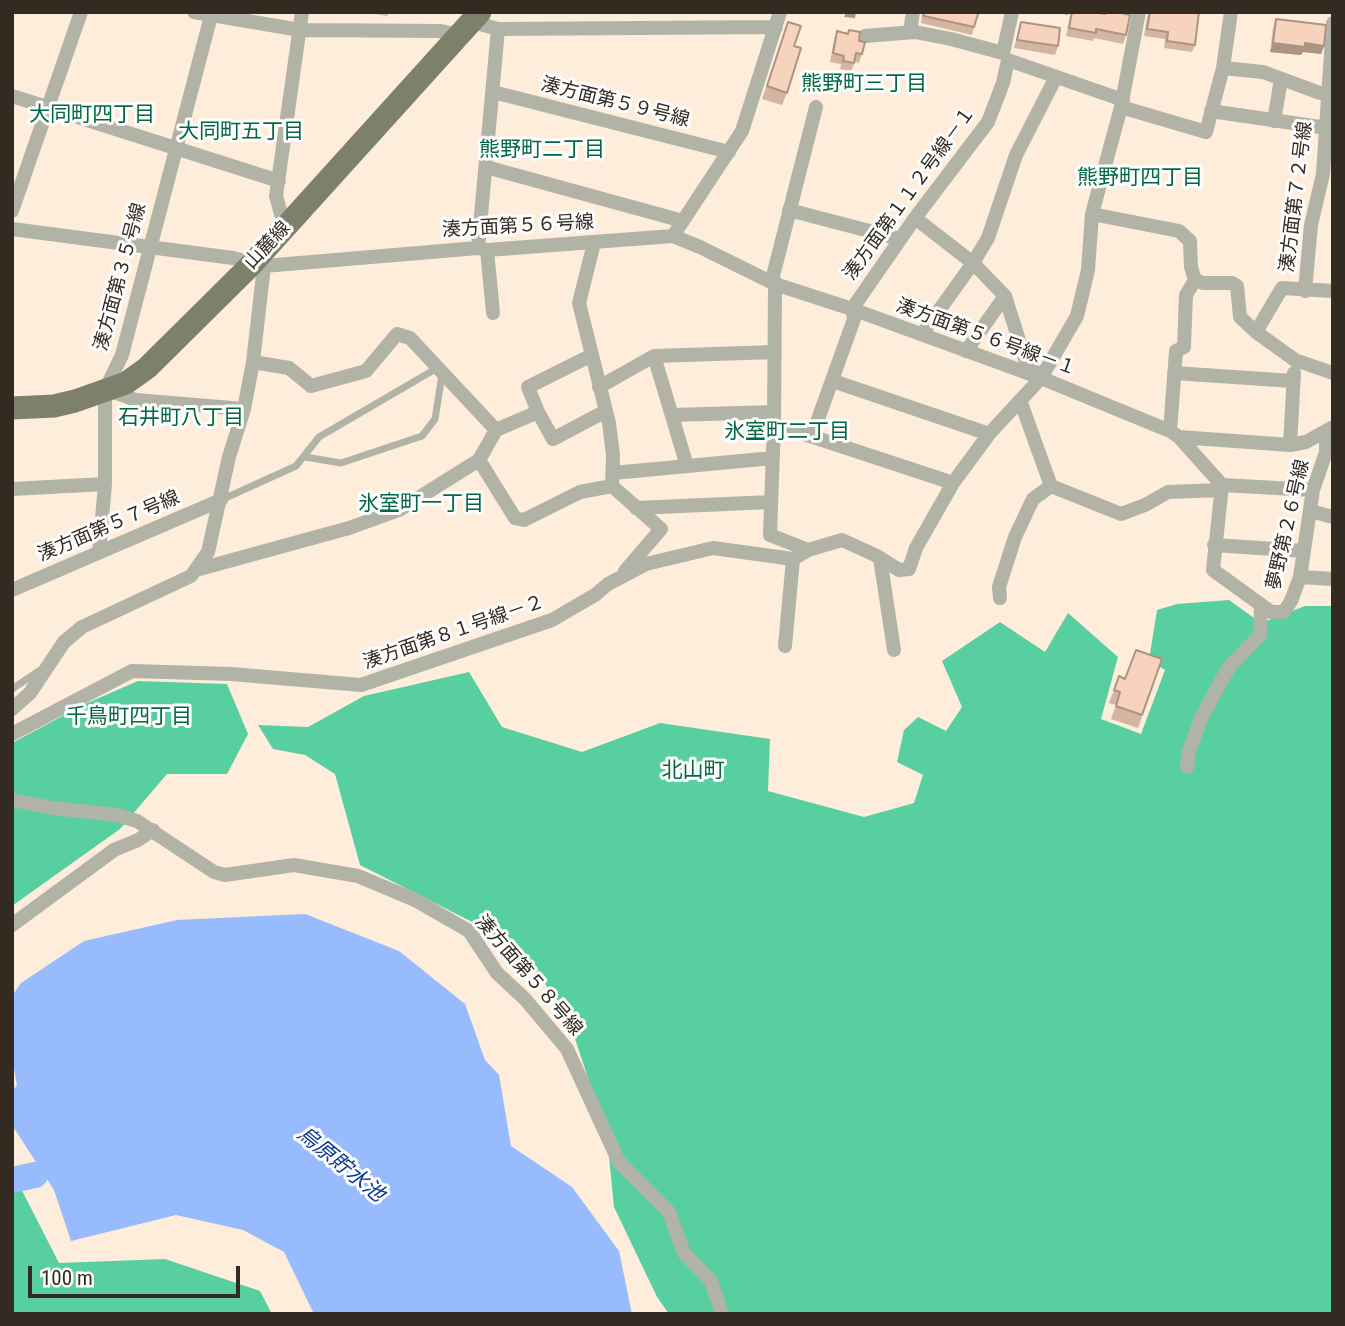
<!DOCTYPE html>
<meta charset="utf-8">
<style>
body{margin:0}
#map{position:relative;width:1345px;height:1326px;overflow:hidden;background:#feedda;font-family:"Roboto Condensed",sans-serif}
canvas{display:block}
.frame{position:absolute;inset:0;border:14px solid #332b22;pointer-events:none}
.scale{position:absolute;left:28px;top:1266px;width:212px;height:32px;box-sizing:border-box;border:4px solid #332b22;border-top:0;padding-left:9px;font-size:21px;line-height:24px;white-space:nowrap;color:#332b22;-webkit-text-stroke:5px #fdfdfd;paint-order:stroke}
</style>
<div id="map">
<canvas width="1345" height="1326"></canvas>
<div class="frame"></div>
<div class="scale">100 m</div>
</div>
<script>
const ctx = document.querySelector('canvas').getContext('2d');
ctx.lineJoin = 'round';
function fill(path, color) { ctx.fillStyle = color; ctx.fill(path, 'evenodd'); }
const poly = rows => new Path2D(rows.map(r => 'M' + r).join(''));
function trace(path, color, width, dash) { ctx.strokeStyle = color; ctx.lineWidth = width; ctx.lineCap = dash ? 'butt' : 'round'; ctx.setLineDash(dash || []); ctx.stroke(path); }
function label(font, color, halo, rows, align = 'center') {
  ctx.font = font + ' "Roboto Condensed","Noto Sans JP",sans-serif'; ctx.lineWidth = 6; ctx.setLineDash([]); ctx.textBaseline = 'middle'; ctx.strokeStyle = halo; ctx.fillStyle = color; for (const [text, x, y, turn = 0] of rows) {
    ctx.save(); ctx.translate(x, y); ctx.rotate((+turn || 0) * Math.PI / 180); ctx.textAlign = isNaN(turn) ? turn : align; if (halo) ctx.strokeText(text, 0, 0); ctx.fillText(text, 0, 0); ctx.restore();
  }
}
const forest = poly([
 [1229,600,1261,623,1305,606,1333,606,1333,1314,669,1314,657,1297,614,1207,607,1136,566,1011,532,967,484,928,360,865,335,774,305,755,273,749,258,725,308,727,364,696,469,672,502,727,582,752,660,723,770,739,768,791,864,817,914,803,923,775,897,762,904,730,918,717,946,731,962,707,942,661,1000,622,1045,652,1068,613,1118,657,1101,719,1141,734,1165,670,1149,660,1157,610,1177,604],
 [138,681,227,684,248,734,227,774,167,774,120,829,12,906,12,743,85,704],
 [12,1171,59,1263,165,1259,260,1291,272,1314,12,1314]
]);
const water = poly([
 [305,914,399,951,465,1004,485,1060,499,1075,511,1146,572,1187,619,1251,632,1314,314,1314,284,1252,243,1230,176,1215,71,1241,54,1190,12,1125,12,1090,17,1086,12,1057,12,996,21,983,84,941,177,920]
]);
const river = poly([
 [12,1180,35,1175]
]);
const lane = poly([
 [305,457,341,463,422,436,435,419,442,375],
 [221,500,296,466,319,437,439,367],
 [12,689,42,669]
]);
const street = poly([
 [194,12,300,30,441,31,460,35],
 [473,22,498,29,776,27],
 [910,32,913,12],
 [865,36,915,32,951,39,1003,53],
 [1003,53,1012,12],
 [1008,60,1123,100],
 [1223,68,1263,72,1320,93,1333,92],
 [493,92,729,152],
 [12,96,279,181],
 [1121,107,1206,132,1223,68,1231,12],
 [1211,111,1327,128],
 [1274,121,1281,79],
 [486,167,683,221],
 [789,210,900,239],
 [12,211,81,12],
 [1092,214,1179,231,1190,241,1191,267,1195,280],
 [915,218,973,263,1005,296,1026,362,1037,374],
 [285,228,276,196,302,12],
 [12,229,233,258,264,266,478,248,487,250,673,236,700,247,775,284,852,309,1041,378,1170,431,1179,437,1222,485,1213,570,1271,612,1284,612,1291,601,1300,577,1313,490,1326,452,1326,438,1322,433],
 [673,236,742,131,780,12],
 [594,243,579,303,609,423,613,455,612,486,661,529,625,571],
 [478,248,498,29],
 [487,250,493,313],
 [1195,280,1203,283,1232,283,1237,286,1240,317,1256,332,1295,360,1333,373],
 [1305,291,1311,225,1323,174,1333,23],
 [1256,332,1282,288,1333,291],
 [922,334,973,263,988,238,1016,155,1056,77],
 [966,351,1005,296],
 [654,356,687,466],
 [253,362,289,368,311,386,366,371,397,334,410,338,496,430],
 [1174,373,1293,381],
 [833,381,989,434],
 [599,387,654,356,775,352],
 [108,390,136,400,244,409],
 [1020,400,1051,486],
 [538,412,528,387,592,355],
 [672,415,774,412],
 [774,424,953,483],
 [1170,431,1176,351,1184,347,1186,295,1195,280],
 [812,436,854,319,852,309,915,218,988,122,1003,83,1008,60],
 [1179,437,1290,445,1306,442,1333,427],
 [1290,445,1294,373],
 [479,460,515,518,524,520,580,492,612,486],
 [613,473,773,458],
 [1222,485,1313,490],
 [1051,486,1121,514,1145,505,1168,492,1221,490],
 [12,489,105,484],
 [636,508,771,502],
 [1310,511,1333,517],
 [1214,545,1304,551],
 [808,550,770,535,774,424,775,284,773,276,816,107],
 [99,552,105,484,105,390,122,355,212,12],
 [880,558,894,650],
 [196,570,349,528,399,510,479,460,496,430,538,412,553,439,606,411],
 [1300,577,1333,579],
 [12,590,221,500],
 [1000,598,999,587,1015,537,1033,499,1051,486],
 [785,646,793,559],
 [12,709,30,693,64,642,82,627,191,576,208,552,229,457,244,409,253,362,264,266],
 [12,734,132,671,231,674,361,685,552,620,595,595,608,584,646,564,713,548,793,559,808,550,842,540,875,555,899,570,909,569,916,548,953,483,989,434,1041,378,1077,316,1088,270,1092,214,1121,107,1139,12],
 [1187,767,1189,751,1202,716,1229,667,1260,635,1261,606],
 [12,800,53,808,117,815,137,821,214,872,225,875,294,865,358,876,415,900,469,931,497,973,525,999,567,1049,619,1162,669,1212,684,1253,711,1281,722,1314],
 [12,925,114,850,138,840,153,830]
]);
const primary = poly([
 [12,408,54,406,75,401,126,383,147,368,252,264,480,12]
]);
const wall = poly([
 [364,12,389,12,387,16],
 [922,12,975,12,974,27,972,35,921,23],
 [1071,12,1094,12,1104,14,1105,12,1126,35,1123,44,1094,38,1093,41,1066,36],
 [1148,12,1199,12,1195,45,1192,52,1164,48,1165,39,1144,36],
 [1276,19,1324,46,1321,54,1303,52,1301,55,1270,52,1273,28],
 [788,22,794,46,787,93,782,105,762,99],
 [1021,22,1058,46,1055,55,1014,48],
 [849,30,859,41,862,54,859,63,855,62,851,71,840,69,841,64,830,62,834,40,837,31,847,33],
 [1162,659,1138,728,1111,719,1116,705,1109,703,1119,676,1125,679]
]);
const shadedWall = poly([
 [846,12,856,13,855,18,844,17],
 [1052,12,1069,12,1068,15],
 [1273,43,1305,43,1324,46,1321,54,1303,52,1301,55,1270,52]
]);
const building = poly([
 [924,12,975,12,978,14,974,27,924,16,924,12],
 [1072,12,1094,12,1105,14,1105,12,1117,12,1130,15,1126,35,1096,29,1096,33,1069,28,1072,12],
 [1150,12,1199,12,1195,45,1167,41,1168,32,1147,29,1150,12],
 [1276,19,1326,25,1324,46,1305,43,1305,47,1273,43,1276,19],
 [788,22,801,26,794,46,801,48,787,93,767,86,788,22],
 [1021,22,1060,28,1058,46,1017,40,1021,22],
 [849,30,860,32,859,41,865,42,862,54,856,53,854,63,843,61,844,56,833,53,837,31,848,34,849,30],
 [1136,650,1162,659,1142,715,1116,706,1120,692,1114,690,1119,676,1125,679,1136,650]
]);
const streetNames = [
 ["湊方面第５９号線",615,103,14],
 ["湊方面第１１２号線－１",910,194,-54],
 ["湊方面第７２号線",1297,197,-83],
 ["湊方面第５６号線",518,227,-3],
 ["山麓線",268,246,-47],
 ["湊方面第３５号線",121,277,-75],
 ["湊方面第５６号線－１",986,338,20],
 ["夢野第２６号線",1289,525,-77],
 ["湊方面第５７号線",109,527,-23],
 ["湊方面第８１号線－２",454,633,-19],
 ["湊方面第５８号線",528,976,49]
];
const neighbourhoodNames = [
 ["熊野町三丁目",864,85],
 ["大同町四丁目",92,116],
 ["大同町五丁目",241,133],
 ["熊野町二丁目",542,151],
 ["熊野町四丁目",1140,179],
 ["石井町八丁目",181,419],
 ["氷室町二丁目",787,433],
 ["氷室町一丁目",421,505],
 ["千鳥町四丁目",129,718],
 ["北山町",693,772]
];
const waterNames = [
 ["烏原貯水池",340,1165,39]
];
fill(forest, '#58cfa0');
fill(water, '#98bbfe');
trace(river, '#98bbfe', 26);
trace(lane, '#b1b3a7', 7);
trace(street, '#b1b3a7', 14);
trace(primary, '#7d806a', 23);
fill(wall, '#d4b5a2');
fill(shadedWall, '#ad9384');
fill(building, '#f7d2bc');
trace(building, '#ad9384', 2);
label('19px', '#332b22', '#fdfdfd', streetNames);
label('21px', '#036743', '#fdfdfd', neighbourhoodNames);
label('italic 21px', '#0b3793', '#fdfdfd', waterNames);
</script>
